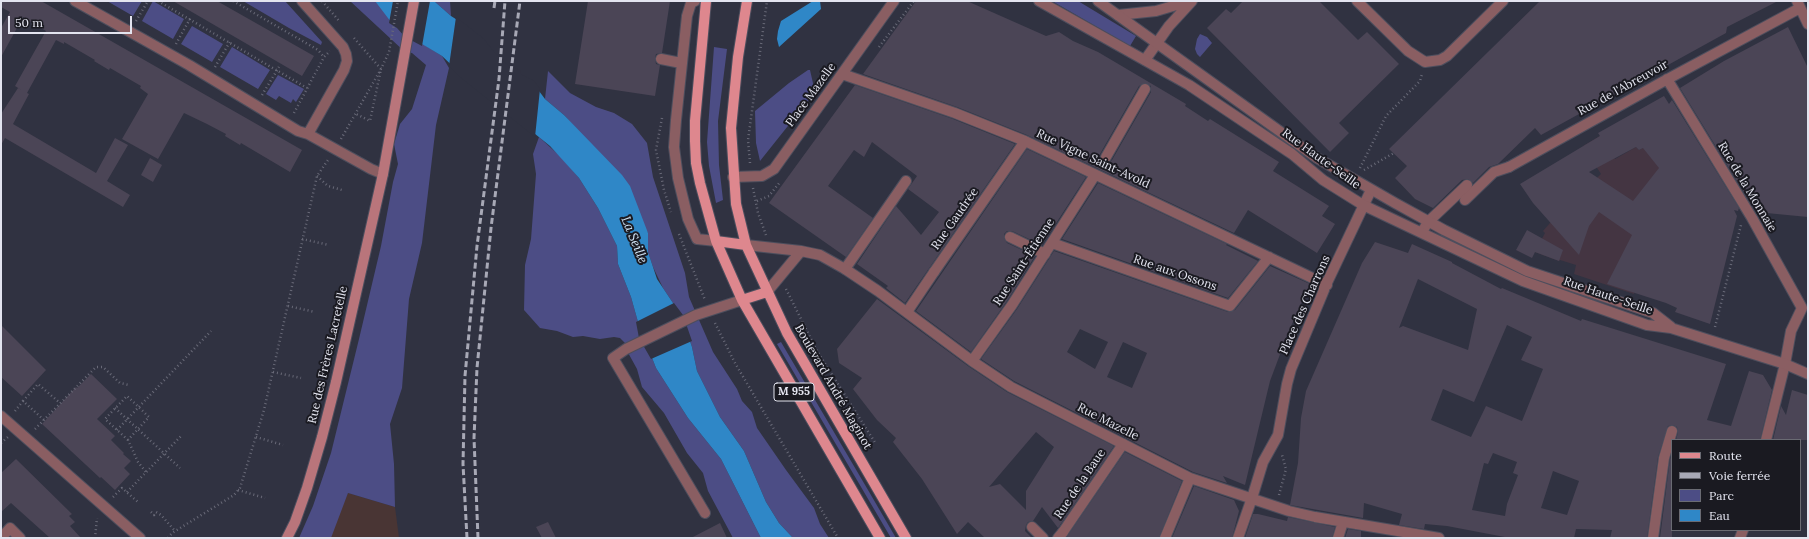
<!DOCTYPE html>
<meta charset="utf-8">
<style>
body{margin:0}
#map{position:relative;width:1809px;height:539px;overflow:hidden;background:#303241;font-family:Lora,serif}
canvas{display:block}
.frame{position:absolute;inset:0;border:2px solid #e3e4ef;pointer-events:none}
.legend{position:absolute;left:1671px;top:439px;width:130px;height:92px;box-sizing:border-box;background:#1a1a21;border:1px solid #6a6b73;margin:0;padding:5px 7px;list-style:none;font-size:12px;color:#e3e4ef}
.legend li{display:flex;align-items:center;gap:8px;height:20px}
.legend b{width:20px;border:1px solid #6a6b73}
.scale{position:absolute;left:8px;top:16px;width:124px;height:18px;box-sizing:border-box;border:2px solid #e3e4ef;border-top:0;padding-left:5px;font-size:12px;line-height:14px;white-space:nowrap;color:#e3e4ef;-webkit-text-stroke:3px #1a1a21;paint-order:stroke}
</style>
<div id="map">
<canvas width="1809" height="539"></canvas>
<div class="frame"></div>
<ul class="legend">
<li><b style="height:5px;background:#de878e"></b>Route</li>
<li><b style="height:5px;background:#a8a9b6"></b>Voie ferrée</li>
<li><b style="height:11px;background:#4c4d85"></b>Parc</li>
<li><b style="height:11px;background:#2f87c7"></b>Eau</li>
</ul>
<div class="scale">50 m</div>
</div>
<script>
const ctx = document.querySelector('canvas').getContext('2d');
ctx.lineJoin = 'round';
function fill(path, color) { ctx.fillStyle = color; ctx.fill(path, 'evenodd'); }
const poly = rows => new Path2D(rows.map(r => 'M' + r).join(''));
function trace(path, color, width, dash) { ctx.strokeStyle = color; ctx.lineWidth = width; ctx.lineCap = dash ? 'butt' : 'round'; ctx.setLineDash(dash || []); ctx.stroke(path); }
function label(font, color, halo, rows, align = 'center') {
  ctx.font = font + ' Lora,serif'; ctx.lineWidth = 4; ctx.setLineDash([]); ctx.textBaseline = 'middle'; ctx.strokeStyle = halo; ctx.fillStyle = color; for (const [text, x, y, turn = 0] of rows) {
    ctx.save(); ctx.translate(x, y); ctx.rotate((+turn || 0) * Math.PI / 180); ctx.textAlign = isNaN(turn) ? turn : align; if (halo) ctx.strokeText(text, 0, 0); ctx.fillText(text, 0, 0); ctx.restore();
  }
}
const industrial = poly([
 [348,493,395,507,399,538,326,538]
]);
const education = poly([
 [1600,136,1615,159,1636,147,1639,150,1643,148,1669,143,1639,279,1634,294,1574,274,1576,265,1560,260,1559,261,1535,252,1545,233,1543,231,1550,223,1601,174,1583,146]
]);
const green = poly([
 [107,1,142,1,133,16],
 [153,1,184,19,173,39,142,21],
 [243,1,285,1,322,42,321,45,289,28],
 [350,1,375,1,426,46,442,56,449,68,436,125,422,243,409,299,402,388,390,424,394,464,395,507,348,493,331,538,299,538,313,506,331,453,359,339,381,246,393,182,398,164,394,144,400,124,412,109,426,65,412,53,405,52],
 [434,1,450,1,451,16,443,9],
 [1052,1,1078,1,1136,36,1130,46],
 [192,26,223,44,212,62,181,44],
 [1200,34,1207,37,1212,43,1200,57,1197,54,1195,49,1197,39],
 [232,47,270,70,258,89,220,67],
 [714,47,727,49,718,121,719,165,723,200,716,203,709,166,707,142],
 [808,70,810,70,815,92,760,161,756,143,755,111,789,83],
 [548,71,570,93,596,107,614,113,632,124,647,143,653,177,685,273,689,297,713,352,737,389,742,401,752,412,757,428,786,470,814,508,820,524,829,538,793,538,779,523,766,502,744,451,720,417,697,371,692,347,681,315,663,288,653,267,648,252,648,233,579,132,564,115,545,99],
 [278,75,304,89,296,102,293,99,291,103,279,96,276,100,266,94],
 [539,137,561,157,579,178,598,208,617,246,618,264,631,297,638,322,656,368,688,418,721,459,761,538,733,538,708,491,703,473,687,453,664,413,642,387,637,369,626,349,627,345,620,338,614,337,600,339,583,336,573,337,557,331,540,328,524,310,525,265,531,239,536,174,533,154],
 [781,342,868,490,896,538,891,538,777,344]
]);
const water = poly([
 [375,1,434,1,451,16,462,23,492,53,520,76,533,83,545,99,564,115,622,175,630,186,648,233,648,252,657,279,681,315,692,347,697,371,720,417,744,451,766,502,779,523,793,538,761,538,721,459,688,418,656,368,638,322,631,297,618,264,617,246,598,208,579,178,550,146,462,75,442,56,407,35,391,22],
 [813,1,820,1,821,9,779,47,777,39,778,31,781,21]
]);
const pier = poly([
 [393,1,430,1,422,46,405,37,397,28,389,23],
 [456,17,484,39,494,52,508,65,520,70,521,74,534,81,540,89,535,137,460,77,449,66],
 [674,303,683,315,692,341,651,359,639,338,636,322]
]);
const building = poly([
 [1,1,41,1,302,150,290,172,241,143,240,145,225,136,226,134,207,124,184,113,158,159,122,139,148,94,140,88,141,86,110,68,109,70,94,61,95,60,64,42,64,44,56,40,27,93,29,94,13,124,96,173,115,138,128,145,107,181,130,195,123,207,5,138,1,145,1,114,18,88,23,91,15,86,46,31,23,17,1,57,1,28,10,12,1,7],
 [173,1,217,1,314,56,302,76],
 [588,1,670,1,662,53,656,54,655,58,656,64,660,65,655,96,575,84],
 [916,1,967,1,1046,36,1059,32,1073,41,1098,52,1186,104,1185,106,1208,121,1210,119,1279,162,1273,171,1329,206,1322,216,1335,224,1317,253,1248,210,1234,233,1027,135,957,107,863,74],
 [1145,83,1151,86,1151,92,1112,160,1109,163,1103,163,1100,160,1100,154,1139,86],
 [1243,1,1319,1,1358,40,1367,32,1399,64,1339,123,1349,133,1330,152,1207,28,1226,9,1231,13],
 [1540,1,1778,1,1727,27,1726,33,1541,135,1535,128,1498,164,1489,167,1473,183,1468,179,1462,180,1433,208,1415,199,1395,178,1407,166,1389,149],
 [1788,27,1808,68,1808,217,1756,212,1680,88,1724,61],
 [855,85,953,119,1015,144,905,303,886,288,888,286,857,264,896,206,921,235,939,212,908,189,917,176,872,142,864,157,854,150,828,186,873,218,846,257,769,203],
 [1664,96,1669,104,1672,100,1739,208,1738,211,1734,210,1737,216,1710,324,1675,312,1677,308,1666,303,1607,284,1632,235,1599,212,1589,226,1579,255,1533,203,1520,184,1600,136,1598,133],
 [1636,147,1639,150,1643,148,1659,168,1633,201,1589,172],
 [1027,149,1086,177,1042,245,1012,231,1007,231,1004,234,1004,238,1007,243,1035,256,1007,301,971,352,916,311],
 [150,158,162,165,153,182,141,175],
 [1098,183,1227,244,1226,245,1258,261,1228,298,1062,239],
 [1527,230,1563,250,1559,261,1535,252,1532,258,1516,250],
 [1375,242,1408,253,1412,244,1452,262,1452,263,1501,289,1502,288,1581,321,1582,319,1726,364,1707,420,1731,426,1749,371,1763,375,1772,390,1760,440,1676,440,1678,432,1677,427,1673,425,1668,426,1658,457,1647,538,1610,538,1612,530,1576,529,1574,538,1510,538,1447,526,1425,524,1424,529,1399,525,1402,514,1364,503,1363,518,1290,505,1298,463,1301,418,1306,391,1362,263],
 [1418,279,1477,309,1468,350,1403,326,1399,328],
 [1507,325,1532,337,1521,360,1543,369,1522,421,1486,406,1471,437,1431,420,1443,389,1474,402],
 [1493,453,1517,462,1513,473,1518,475,1507,504,1505,516,1472,510,1484,463,1488,464],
 [1553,471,1579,481,1567,515,1541,508],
 [1054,251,1228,312,1235,310,1270,266,1310,284,1288,333,1270,381,1245,485,1223,476,1227,483,1193,472,1014,381,981,359,1017,309],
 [1080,329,1108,342,1095,369,1067,352],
 [1123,342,1147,353,1132,388,1107,377],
 [877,299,968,366,1007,392,1114,446,1058,528,1042,507,1033,521,1028,522,1026,525,1025,531,1032,538,985,538,968,522,957,534,922,479,893,442,896,438,877,420,853,389,862,378,839,363,837,349],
 [1036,432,1054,447,1026,491,1026,510,1000,484,989,487],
 [1,325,46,370,22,396,1,377],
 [91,374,117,399,97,419,115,436,111,440,124,453,123,454,131,461,124,468,130,474,115,490,101,477,100,478,42,424,76,387,77,388],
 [1792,390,1808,395,1808,440,1773,440,1781,406,1786,415],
 [1125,452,1182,481,1159,538,1066,538],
 [1672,454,1672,538,1660,538,1670,459],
 [16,459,72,514,69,516,75,522,70,526,81,538,50,538,11,503,1,512,1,473],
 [1194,486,1234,500,1239,511,1232,538,1172,538],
 [1253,514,1258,514,1287,521,1288,517,1335,527,1332,538,1245,538],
 [548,522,556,538,542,538,536,527],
 [720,523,727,538,691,538],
 [1348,529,1361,531,1361,538,1345,538]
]);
const pedestrianTunnel = poly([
 [1100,167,1106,157]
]);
const path = poly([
 [158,1,307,88],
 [233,1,318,50,324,57],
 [322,1,340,22],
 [136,21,148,1],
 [354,38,381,69,370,121,356,114],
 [176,44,191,17],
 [879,47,914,1],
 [215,67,231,40],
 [262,95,279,67],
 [294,113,324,57,330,51],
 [662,118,656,150,664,190,671,212],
 [341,139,381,69,389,52,398,1],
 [750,163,748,140,767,1],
 [1360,168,1386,116,1420,81,1422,74],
 [1364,170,1394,153],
 [317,176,328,186,342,190],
 [753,188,758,213,766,235],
 [757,201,769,196,780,182],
 [679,234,705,300],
 [302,239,329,245],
 [786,289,817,351,876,444],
 [288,306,315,312],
 [715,323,735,363,838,538],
 [1715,327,1741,225],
 [273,372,301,378],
 [23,401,38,384,60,403],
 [115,408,180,468],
 [15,411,23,401,44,420],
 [35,429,96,367,103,367,120,383,129,385],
 [117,430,211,331],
 [256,437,283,445],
 [128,440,105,419,127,396,149,417,128,440,138,462,146,472],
 [1,443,8,437],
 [238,490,265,498],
 [127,492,182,435],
 [1279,495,1286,469,1282,455],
 [113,497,122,488,139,503],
 [151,512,154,515,156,512,161,515,175,531],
 [95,538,97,518],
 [168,538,172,533,234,495,240,488,264,410,317,176,328,160]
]);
const service = poly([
 [695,1,691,3,687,16,676,120,674,147,678,178,688,219,697,239,716,241],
 [661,59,681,63],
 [1422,232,1428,222,1467,185],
 [1010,237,1045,254],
 [845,269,906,181],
 [907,312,934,272],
 [1,416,140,538],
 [705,513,613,358,626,349,696,315,742,300],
 [1032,527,1043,538],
 [1,538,10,528,20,538],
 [1653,538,1664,458,1672,431]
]);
const pedestrian = poly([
 [1106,157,1145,89],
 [1465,200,1494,172,1509,167],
 [1252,498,1263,462,1278,435,1287,384,1291,369,1324,290],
 [1063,532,1123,444]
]);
const minor = poly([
 [75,1,189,65,298,131,308,134,371,169,383,174],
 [302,1,343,47,346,54,347,61,344,70,308,134],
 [1357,1,1408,51,1425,62,1440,60,1447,56,1503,1],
 [1797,1,1808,24],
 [1118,15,1156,11,1190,1],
 [1145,60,1169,26,1192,1],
 [842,74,955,113,1025,141,1327,285],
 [1667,79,1752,218,1802,308,1791,331,1785,364,1766,440],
 [1509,167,1664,81,1800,8],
 [733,177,762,176,774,169,894,1],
 [1052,243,1230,306,1269,257],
 [746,245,801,251,820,255,845,269,878,291,972,361,1011,387,1190,478,1289,511,1315,517,1439,538],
 [934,272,1025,141],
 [1324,289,1371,190],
 [767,292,801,251],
 [972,361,1012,305,1095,175],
 [1058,538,1063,532],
 [1165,538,1190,478],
 [1238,538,1252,498],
 [1338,538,1343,522],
 [1740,538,1743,530]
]);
const tertiary = poly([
 [1039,1,1189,85,1292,154,1323,180,1363,205,1523,281,1647,325,1671,328,1785,364,1808,374],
 [1098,1,1317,158,1395,203,1444,230,1527,271,1653,313,1671,327]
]);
const secondary = poly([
 [287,538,295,522,307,488,322,437,336,382,383,174,414,1]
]);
const primary = poly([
 [706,1,695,121,695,141,696,163,700,183,716,241,742,300,880,538],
 [747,1,738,57,731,128,736,204,746,245,787,333,906,538],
 [716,241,746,245],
 [742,300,767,292]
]);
const rail = poly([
 [494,8,495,1],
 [467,538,463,464,465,376,477,246,499,79,505,1],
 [478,538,474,438,477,368,491,228,520,1]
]);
const shields = [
 [794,392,40]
];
const shieldNames = [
 ["M 955",794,392]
];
const streetNames = [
 ["Rue de l'Abreuvoir",1623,88,-29],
 ["Place Mazelle",811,95,-54],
 ["Rue Vigne Saint-Avold",1093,159,25],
 ["Rue Haute-Seille",1321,159,36],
 ["Rue de la Monnaie",1747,187,59],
 ["Rue Gaudrée",955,219,-55],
 ["Rue Saint-Étienne",1024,262,-57],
 ["Rue aux Ossons",1175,273,19],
 ["Rue Haute-Seille",1608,296,19],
 ["Place des Charrons",1305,305,-66],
 ["Rue des Frères Lacretelle",328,355,-77],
 ["Boulevard André Maginot",833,387,60],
 ["Rue Mazelle",1108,422,27],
 ["Rue de la Baue",1080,484,-56]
];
const waterNames = [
 ["La Seille",634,240,68]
];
fill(industrial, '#493534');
fill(education, '#443542');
fill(green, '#4c4d85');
fill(water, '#2f87c7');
fill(pier, '#303241');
fill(building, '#4b4556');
trace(pedestrianTunnel, '#4b4d5b', 10, [10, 5]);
trace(service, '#4d4e5d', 12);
trace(pedestrian, '#4d4e5d', 12);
trace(minor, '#4d4e5d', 12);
trace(tertiary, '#4d4e5d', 12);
trace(secondary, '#4d4e5d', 12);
trace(primary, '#4d4e5d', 12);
trace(path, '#696a78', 2.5, [1, 3]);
trace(service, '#8a5e62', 10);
trace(pedestrian, '#8a5e62', 10);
trace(minor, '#8a5e62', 10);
trace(tertiary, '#8a5e62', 10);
trace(secondary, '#b9757b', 10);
trace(primary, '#de878e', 10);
trace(rail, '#a8a9b6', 3, [6, 3]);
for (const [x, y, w] of shields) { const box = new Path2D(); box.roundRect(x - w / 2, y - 9, w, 18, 3); ctx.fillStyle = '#1a1a21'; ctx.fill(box); trace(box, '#e3e4ef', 1); }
label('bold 11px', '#e3e4ef', null, shieldNames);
label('12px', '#e3e4ef', '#1a1a21', streetNames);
label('italic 13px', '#d1e5f6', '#1a1a21', waterNames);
</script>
